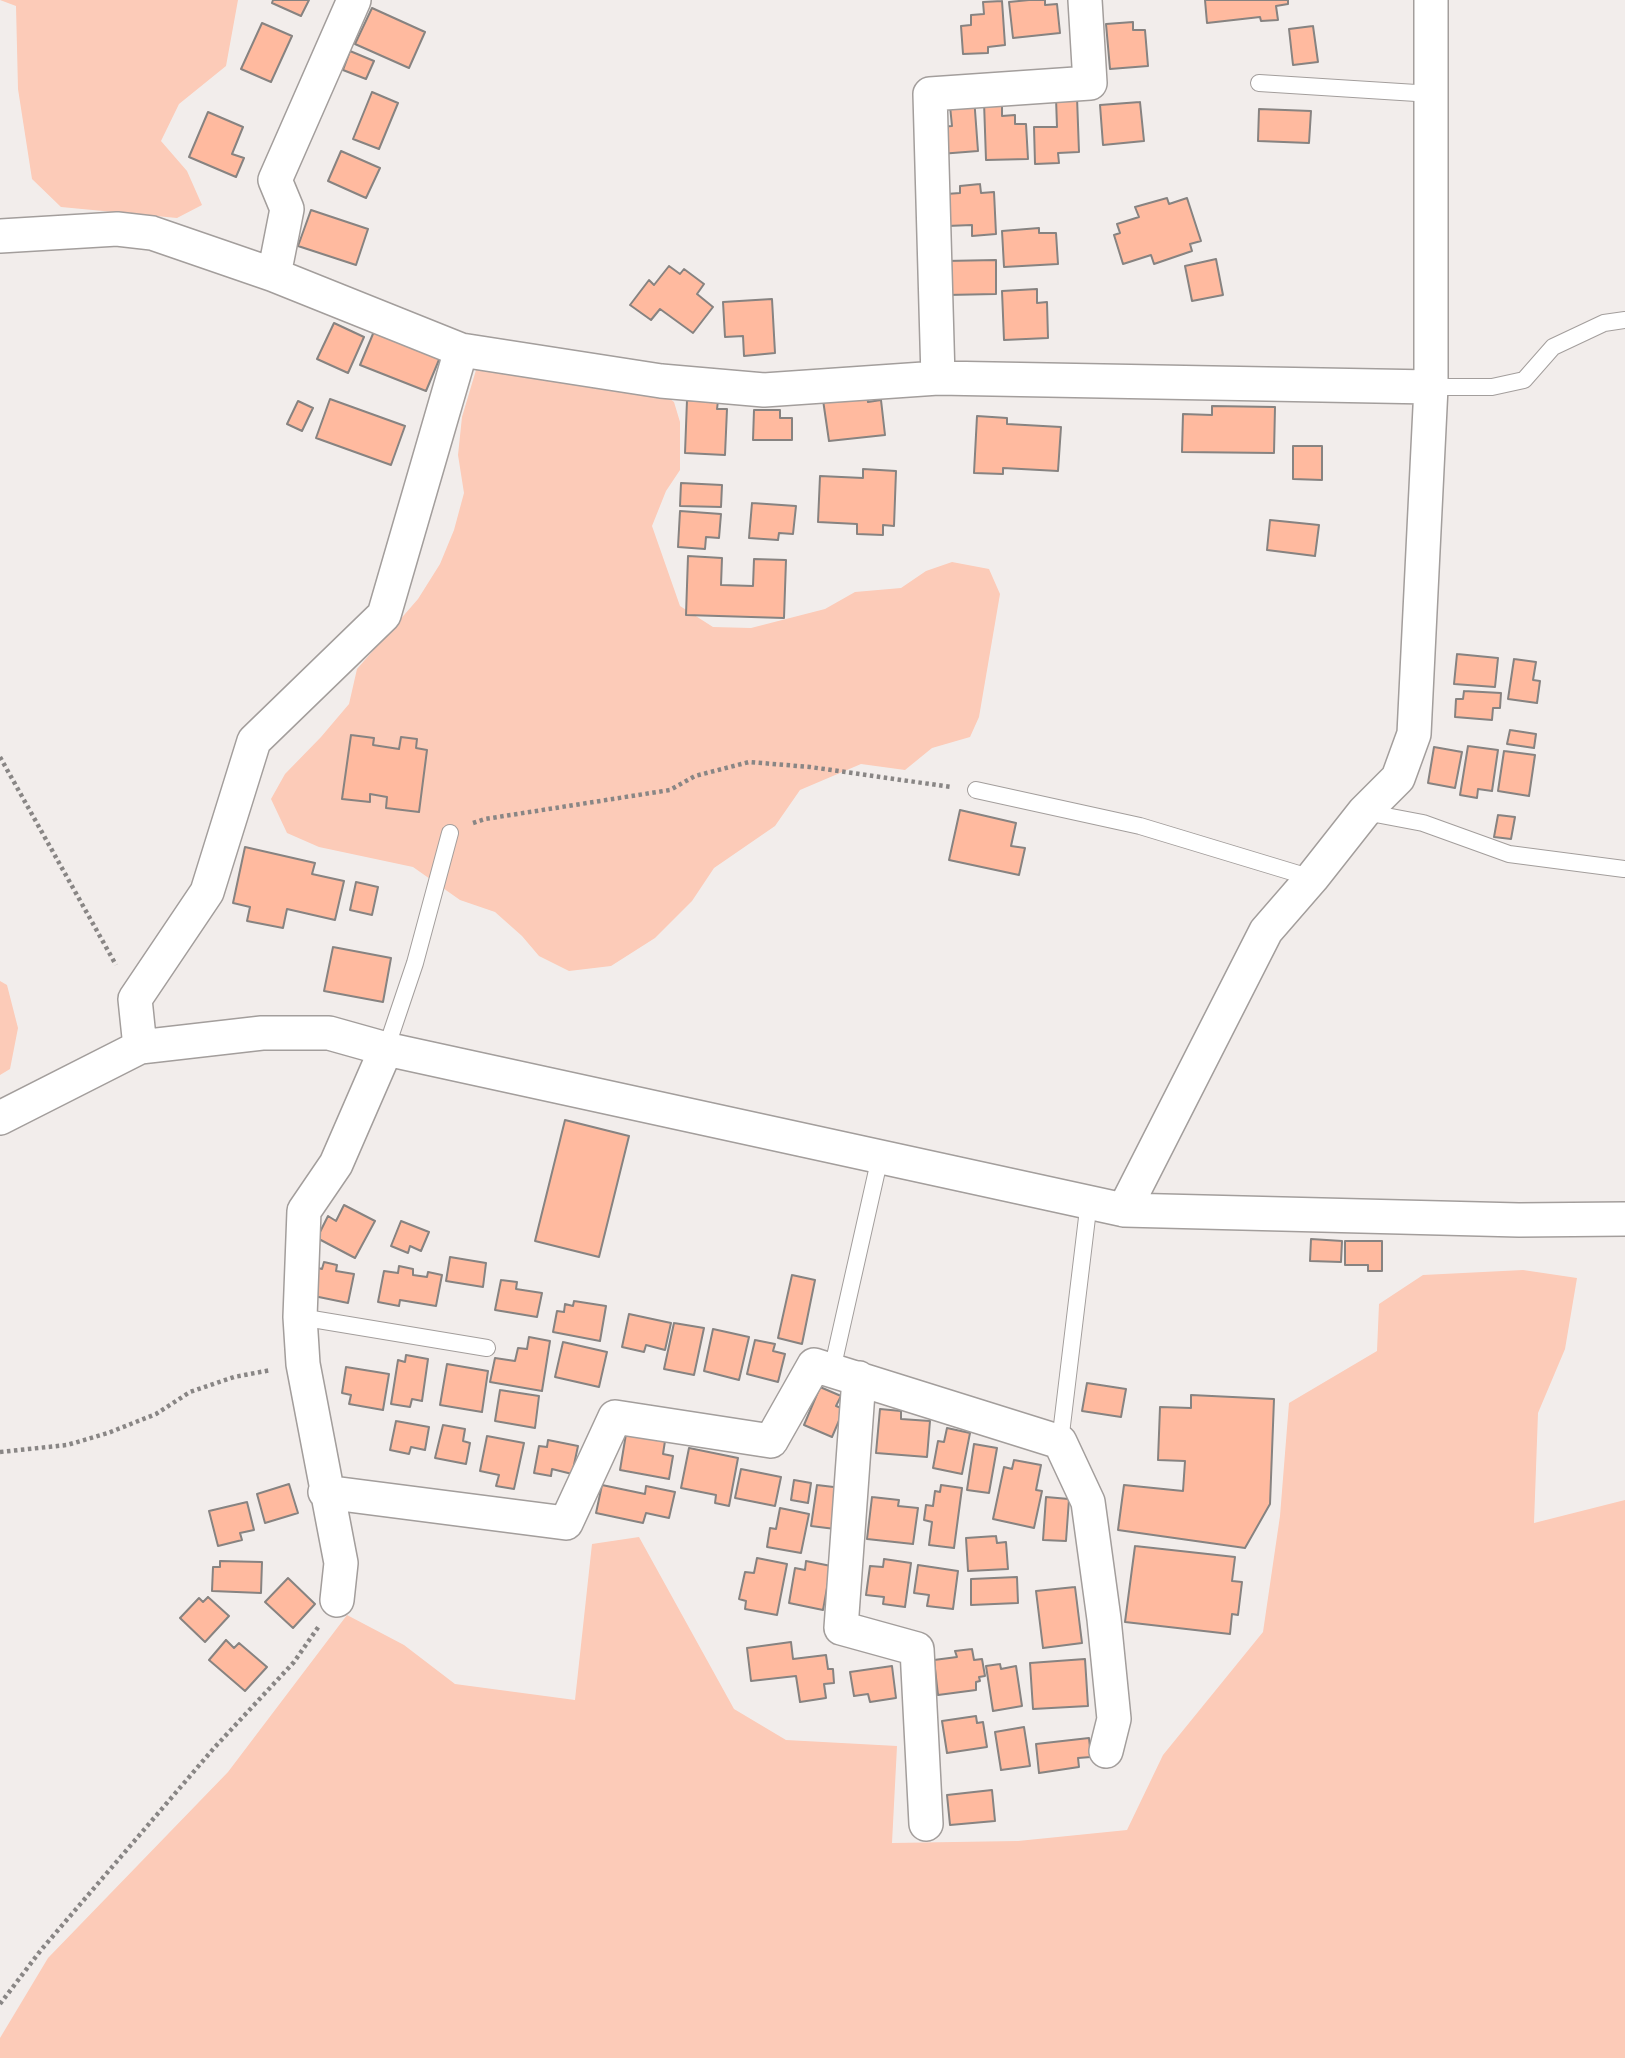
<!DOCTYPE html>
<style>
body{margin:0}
canvas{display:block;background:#f2edeb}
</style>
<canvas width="1625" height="2058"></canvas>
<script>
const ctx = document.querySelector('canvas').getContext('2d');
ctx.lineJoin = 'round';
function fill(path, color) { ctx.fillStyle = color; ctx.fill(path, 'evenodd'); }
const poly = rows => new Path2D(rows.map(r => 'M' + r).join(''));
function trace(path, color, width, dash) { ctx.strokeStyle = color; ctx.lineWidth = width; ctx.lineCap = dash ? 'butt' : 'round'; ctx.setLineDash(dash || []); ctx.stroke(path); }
const green = poly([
 [0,0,238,0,226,66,179,104,161,141,187,171,202,205,177,218,61,207,32,179,18,89,16,6],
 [476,370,511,371,658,390,674,402,680,422,680,470,666,491,652,526,680,606,713,627,751,628,825,609,855,592,901,588,926,571,952,562,989,569,1000,594,979,717,970,737,932,748,905,770,861,764,800,790,775,826,714,868,692,901,655,938,611,966,569,971,539,956,522,936,495,912,460,900,413,867,319,847,287,833,271,799,285,774,321,737,349,704,357,669,418,599,440,564,454,530,464,493,458,455,462,417],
 [0,981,7,985,18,1028,10,1069,0,1075],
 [1523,1270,1577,1278,1565,1349,1538,1413,1534,1523,1625,1500,1625,2058,0,2058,0,2038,48,1958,228,1772,347,1615,404,1645,455,1684,575,1700,592,1544,639,1537,734,1709,786,1740,897,1746,892,1843,1018,1841,1127,1830,1163,1755,1263,1632,1280,1516,1289,1403,1377,1351,1379,1304,1423,1275]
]);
const building = poly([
 [273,0,309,0,301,16,272,3,273,0],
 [1029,0,1045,0,1045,5,1057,4,1060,33,1013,38,1009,2,1029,0],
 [1205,0,1288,0,1288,4,1276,6,1278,20,1261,21,1260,17,1207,23,1205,0],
 [1002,1,1005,45,988,47,988,53,963,54,961,26,971,25,971,15,984,14,983,2,1002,1],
 [372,8,425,32,409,68,355,44,372,8],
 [1133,22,1133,30,1145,30,1148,66,1110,69,1106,24,1133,22],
 [262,23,292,36,271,82,241,69,262,23],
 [1313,26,1318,62,1293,65,1289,29,1313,26],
 [350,51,374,61,366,79,343,70,350,51],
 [372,92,398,103,379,149,353,139,372,92],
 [974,97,978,151,940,154,938,127,952,126,950,106,974,97],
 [1077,97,1079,152,1058,153,1059,163,1035,164,1034,127,1057,127,1056,98,1077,97],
 [1002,101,1002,116,1015,115,1015,124,1026,124,1028,159,986,160,984,102,1002,101],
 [1140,102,1144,141,1103,145,1100,105,1140,102],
 [1259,109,1311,111,1309,143,1258,141,1259,109],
 [208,112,243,127,232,154,244,158,236,177,189,157,208,112],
 [341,151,380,168,366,198,328,181,341,151],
 [980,184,981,193,994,192,996,234,972,236,972,225,947,226,946,194,960,193,960,186,980,184],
 [1167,198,1169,204,1187,198,1201,241,1190,244,1192,251,1154,264,1151,255,1123,264,1114,235,1120,233,1117,224,1139,217,1135,207,1167,198],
 [311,210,368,229,356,265,298,246,311,210],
 [1039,228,1039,233,1056,233,1058,264,1004,267,1002,231,1039,228],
 [1216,259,1223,295,1192,301,1185,266,1216,259],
 [996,260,996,294,946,295,945,261,996,260],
 [669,266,680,274,684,269,704,284,697,294,713,307,693,333,660,309,651,320,630,305,649,280,654,285,669,266],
 [1037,289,1037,303,1047,302,1048,338,1004,340,1002,291,1037,289],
 [772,299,775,353,744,356,743,336,725,337,723,302,772,299],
 [334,323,364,337,348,373,317,359,334,323],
 [375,329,441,355,426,391,360,365,375,329],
 [867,395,868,402,881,400,885,435,829,441,823,400,867,395],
 [330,399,405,426,391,465,316,438,330,399],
 [687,400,718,401,717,409,727,409,725,455,685,453,687,400],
 [298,401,313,408,302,431,287,424,298,401],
 [1212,406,1275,407,1274,453,1182,452,1183,414,1212,415,1212,406],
 [754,410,780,410,780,418,792,418,792,440,753,440,754,410],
 [977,416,1007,418,1007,424,1061,427,1058,471,1003,468,1003,474,974,473,977,416],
 [1293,446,1322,446,1322,480,1293,479,1293,446],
 [863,469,896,471,894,526,883,525,883,535,857,534,857,524,818,522,820,476,863,478,863,469],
 [681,483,722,485,721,507,680,506,681,483],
 [752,503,796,506,793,534,779,533,778,540,749,538,752,503],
 [680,511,721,514,719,538,706,537,705,549,678,547,680,511],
 [1270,520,1319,525,1315,556,1267,550,1270,520],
 [688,556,722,558,721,585,753,586,754,559,786,560,784,618,686,615,688,556],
 [1457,654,1498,658,1495,687,1454,684,1457,654],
 [1514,659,1536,662,1533,680,1540,681,1537,703,1508,699,1514,659],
 [1464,691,1501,693,1500,708,1493,708,1492,720,1455,717,1456,699,1463,699,1464,691],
 [1510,730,1536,734,1534,748,1507,744,1510,730],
 [351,735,374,738,373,745,399,749,401,737,417,739,416,748,427,750,419,812,386,808,387,797,370,794,370,802,342,799,351,735],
 [1468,746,1498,750,1492,791,1478,789,1477,798,1460,795,1468,746],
 [1434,747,1462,752,1455,788,1428,783,1434,747],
 [1504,751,1535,755,1529,796,1498,791,1504,751],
 [960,810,1016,823,1011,846,1025,848,1019,875,949,860,960,810],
 [1498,815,1515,817,1511,839,1494,837,1498,815],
 [245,847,315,863,312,874,344,881,335,920,287,909,283,928,247,921,250,907,233,903,245,847],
 [356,882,378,887,372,915,350,910,356,882],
 [333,947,391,958,383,1002,324,991,333,947],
 [565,1120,629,1136,599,1257,535,1241,565,1120],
 [344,1205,375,1221,355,1258,317,1238,328,1216,336,1221,344,1205],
 [401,1221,429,1232,421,1251,410,1246,408,1253,391,1246,401,1221],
 [1311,1239,1342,1241,1341,1262,1310,1261,1311,1239],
 [1345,1241,1382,1241,1382,1271,1368,1271,1368,1265,1345,1265,1345,1241],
 [450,1257,486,1263,483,1287,446,1281,450,1257],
 [324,1262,337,1265,336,1271,354,1274,348,1303,309,1295,314,1267,322,1269,324,1262],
 [399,1266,413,1269,413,1275,427,1277,428,1272,442,1275,436,1306,400,1300,399,1306,378,1302,384,1271,398,1273,399,1266],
 [792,1275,815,1280,802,1344,778,1338,792,1275],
 [501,1280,517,1282,516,1289,542,1293,537,1317,495,1310,501,1280],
 [574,1301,606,1306,600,1341,553,1332,557,1311,564,1312,565,1304,573,1306,574,1301],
 [629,1314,671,1323,665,1350,646,1345,644,1352,622,1347,629,1314],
 [674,1323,704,1328,694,1375,664,1369,674,1323],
 [713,1329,749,1337,739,1380,704,1371,713,1329],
 [529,1337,550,1341,542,1391,490,1382,495,1358,515,1361,518,1348,527,1349,529,1337],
 [755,1340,775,1344,773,1351,785,1354,778,1382,747,1374,755,1340],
 [563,1342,607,1352,599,1387,555,1377,563,1342],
 [406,1355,428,1359,422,1401,412,1399,410,1407,391,1404,398,1360,405,1362,406,1355],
 [447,1364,488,1371,482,1412,440,1405,447,1364],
 [346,1367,389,1374,383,1410,349,1404,351,1395,342,1393,346,1367],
 [1087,1383,1126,1389,1121,1417,1082,1411,1087,1383],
 [820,1387,841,1396,836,1406,844,1409,832,1437,804,1425,820,1387],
 [500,1390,539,1396,535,1428,495,1421,500,1390],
 [1191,1395,1274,1399,1270,1504,1245,1548,1118,1530,1124,1485,1183,1491,1185,1461,1158,1460,1160,1407,1191,1408,1191,1395],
 [880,1409,901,1411,901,1419,930,1421,927,1457,876,1453,880,1409],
 [396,1421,429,1427,425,1450,411,1447,409,1454,390,1450,396,1421],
 [443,1425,465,1429,463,1441,470,1443,466,1464,435,1458,443,1425],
 [947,1428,970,1433,962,1474,933,1468,938,1441,944,1442,947,1428],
 [626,1434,665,1441,663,1454,673,1456,669,1479,620,1470,626,1434],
 [487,1436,524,1443,514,1489,496,1486,499,1475,480,1471,487,1436],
 [548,1440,578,1446,572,1474,552,1469,551,1476,534,1473,539,1446,547,1447,548,1440],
 [974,1444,997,1448,989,1493,967,1490,974,1444],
 [689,1448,738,1458,729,1506,715,1503,716,1495,681,1488,689,1448],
 [1014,1460,1041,1465,1036,1490,1042,1491,1034,1528,993,1519,1004,1467,1012,1469,1014,1460],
 [741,1469,781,1477,775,1506,735,1498,741,1469],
 [794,1480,811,1483,808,1503,791,1500,794,1480],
 [289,1484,298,1513,265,1523,257,1494,289,1484],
 [602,1485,645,1494,646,1486,675,1492,669,1518,646,1513,643,1523,596,1513,602,1485],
 [817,1485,842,1488,835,1529,811,1526,817,1485],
 [941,1485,962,1488,954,1548,929,1545,932,1522,924,1520,926,1505,933,1506,935,1491,940,1492,941,1485],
 [872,1497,899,1500,898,1506,918,1508,913,1544,867,1539,872,1497],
 [1046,1497,1069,1499,1066,1541,1043,1540,1046,1497],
 [247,1502,254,1530,240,1533,242,1540,218,1546,209,1511,247,1502],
 [780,1508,809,1514,801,1553,767,1547,770,1528,776,1529,780,1508],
 [996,1536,997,1543,1006,1542,1008,1569,968,1571,966,1538,996,1536],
 [1135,1546,1235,1557,1232,1581,1242,1582,1238,1615,1232,1614,1230,1634,1125,1622,1135,1546],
 [757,1558,787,1564,777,1615,745,1609,746,1601,739,1599,745,1572,754,1573,757,1558],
 [884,1559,911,1563,905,1607,883,1604,884,1597,866,1595,870,1566,883,1567,884,1559],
 [220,1561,262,1562,261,1593,212,1591,213,1567,220,1567,220,1561],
 [806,1561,831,1566,823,1610,789,1603,795,1568,805,1570,806,1561],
 [918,1565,958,1571,953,1609,927,1606,929,1595,914,1593,918,1565],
 [1017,1577,1018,1603,971,1605,971,1579,1017,1577],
 [288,1578,315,1604,293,1628,265,1602,288,1578],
 [1075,1587,1082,1643,1043,1648,1036,1591,1075,1587],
 [208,1597,229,1616,205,1642,180,1618,199,1598,203,1602,208,1597],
 [226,1640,234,1648,239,1643,267,1667,245,1691,209,1660,226,1640],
 [791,1642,793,1659,826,1655,828,1669,833,1669,834,1683,824,1684,826,1698,800,1702,796,1676,751,1681,747,1648,791,1642],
 [972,1649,974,1660,982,1659,985,1676,979,1677,980,1681,976,1682,976,1690,938,1695,934,1660,957,1657,955,1651,972,1649],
 [1085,1659,1088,1706,1033,1709,1030,1663,1085,1659],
 [1000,1664,1001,1669,1016,1666,1022,1706,993,1711,986,1666,1000,1664],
 [892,1666,896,1698,870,1702,868,1694,854,1696,850,1672,892,1666],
 [976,1716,977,1723,983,1722,987,1747,947,1753,942,1721,976,1716],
 [1024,1727,1030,1766,1001,1770,995,1732,1024,1727],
 [1089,1738,1091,1757,1078,1758,1079,1767,1039,1773,1036,1744,1089,1738],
 [992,1790,995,1821,950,1825,947,1795,992,1790]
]);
const path = poly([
 [0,757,116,965],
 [473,823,485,819,670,790,695,776,749,762,810,767,951,787],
 [0,1452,67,1445,108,1433,156,1414,190,1392,234,1377,271,1370],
 [0,2004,41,1950,214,1748,294,1662,319,1626]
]);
const lane = poly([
 [1259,83,1432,94],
 [1431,387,1492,387,1524,380,1553,347,1604,323,1625,320],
 [976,790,1140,826,1312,878],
 [1365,812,1423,823,1509,854,1624,869],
 [386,1049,415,963,450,833],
 [300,1317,487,1348],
 [832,1370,880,1157],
 [1060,1442,1089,1201]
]);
const street = poly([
 [0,236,117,229,152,233,274,275,461,350,661,381,764,390,938,378,1431,387],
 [274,275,287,209,275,180,354,0],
 [938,378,930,94,1090,83,1085,0],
 [140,1047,135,999,207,892,254,741,384,615,461,350],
 [0,1118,140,1047,262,1033,329,1033,386,1049,1124,1210,1519,1220,1625,1219],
 [1124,1210,1266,931,1312,878,1364,812,1398,778,1414,734,1431,387,1431,0],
 [859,1378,841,1628,917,1649,926,1824],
 [325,1492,566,1523,615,1417,771,1441,814,1365,1060,1442,1088,1502,1104,1619,1114,1719,1106,1751],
 [337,1600,341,1563,303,1364,300,1317,304,1211,336,1164,386,1049]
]);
fill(green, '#fccbb8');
fill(building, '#ffba9f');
trace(building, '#878381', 2);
trace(lane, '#a39e9c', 18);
trace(street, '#a39e9c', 36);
trace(path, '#898685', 4.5, [3.5, 3.5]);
trace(lane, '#fff', 16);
trace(street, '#fff', 33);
</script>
